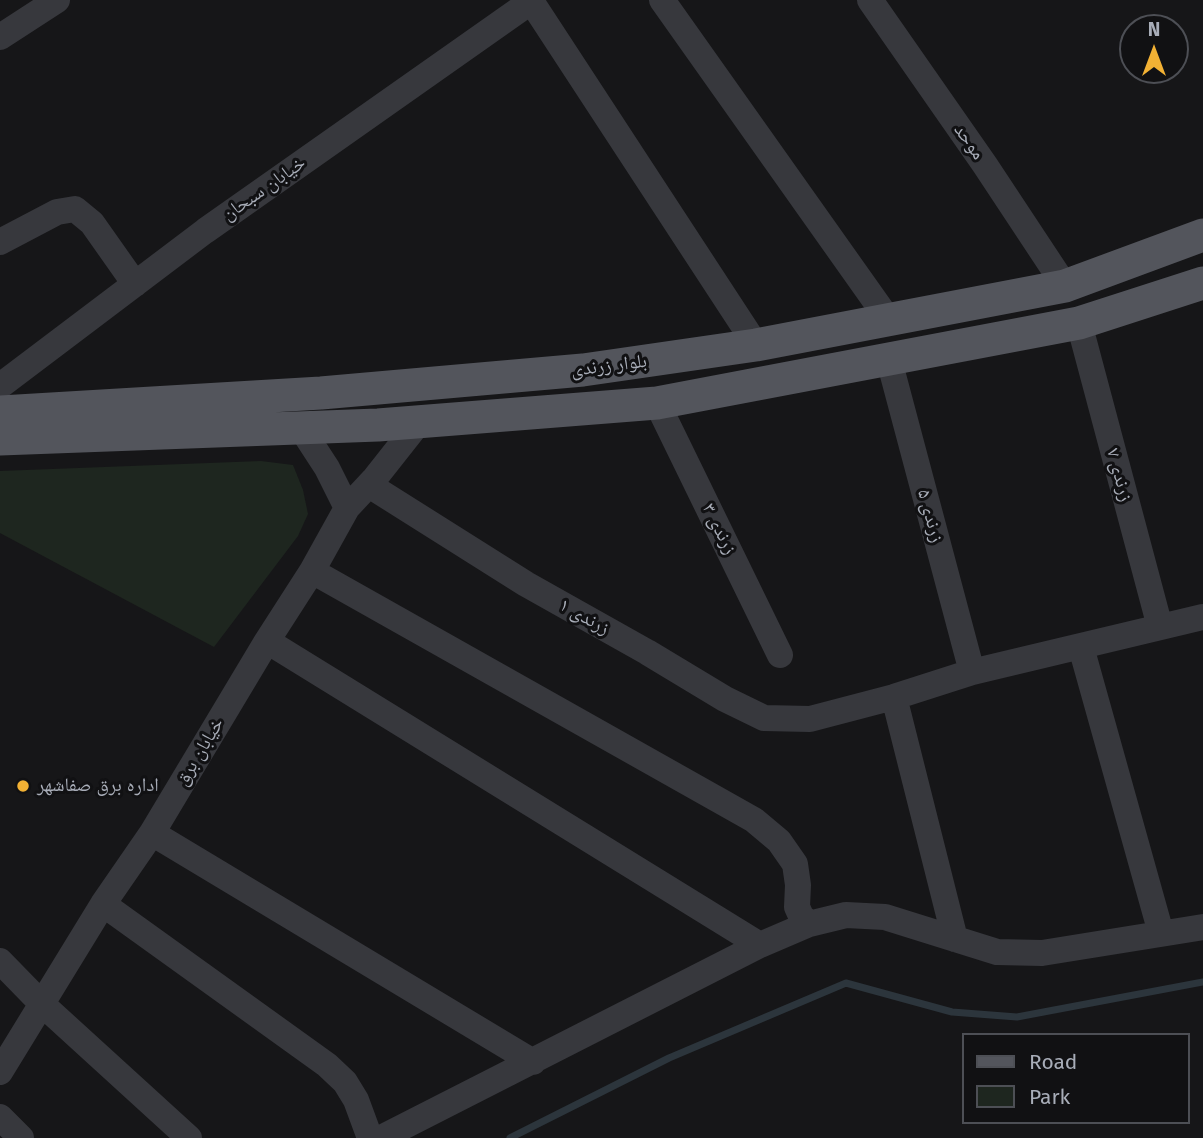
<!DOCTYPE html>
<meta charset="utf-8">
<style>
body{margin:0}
#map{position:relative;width:1203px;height:1138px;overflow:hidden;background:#161618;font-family:"Fira Sans",sans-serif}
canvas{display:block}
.legend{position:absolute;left:962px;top:1033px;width:228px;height:91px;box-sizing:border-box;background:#111113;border:2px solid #4d4f55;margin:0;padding:9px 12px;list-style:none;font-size:21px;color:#a8adb8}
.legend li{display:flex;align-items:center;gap:14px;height:35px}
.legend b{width:35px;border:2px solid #4d4f55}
.north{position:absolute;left:1119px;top:14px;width:70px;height:70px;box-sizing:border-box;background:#111113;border:2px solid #4d4f55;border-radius:50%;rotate:0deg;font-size:19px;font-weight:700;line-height:28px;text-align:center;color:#a8adb8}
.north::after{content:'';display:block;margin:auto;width:24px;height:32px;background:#f2b134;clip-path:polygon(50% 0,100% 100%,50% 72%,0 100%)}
</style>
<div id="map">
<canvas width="1203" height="1138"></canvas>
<ul class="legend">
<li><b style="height:9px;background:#53555c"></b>Road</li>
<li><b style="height:19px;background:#1e261f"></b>Park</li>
</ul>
<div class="north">N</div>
</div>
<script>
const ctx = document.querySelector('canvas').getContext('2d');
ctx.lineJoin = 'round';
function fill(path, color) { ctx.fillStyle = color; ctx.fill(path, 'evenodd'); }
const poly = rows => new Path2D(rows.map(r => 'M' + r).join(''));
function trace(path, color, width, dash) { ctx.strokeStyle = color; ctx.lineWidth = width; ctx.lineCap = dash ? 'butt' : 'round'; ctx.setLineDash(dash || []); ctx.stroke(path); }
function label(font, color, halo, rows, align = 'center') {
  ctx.font = font + ' "Fira Sans","Noto Naskh Arabic",sans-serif'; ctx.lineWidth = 6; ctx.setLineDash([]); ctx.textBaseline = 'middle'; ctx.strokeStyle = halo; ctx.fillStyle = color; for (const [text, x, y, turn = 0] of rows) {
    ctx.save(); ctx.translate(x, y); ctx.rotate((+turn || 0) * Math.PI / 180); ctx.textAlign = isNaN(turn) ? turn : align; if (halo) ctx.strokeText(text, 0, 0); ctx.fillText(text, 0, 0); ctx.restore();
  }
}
const green = poly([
 [261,461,293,465,303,490,308,514,298,536,214,647,0,533,0,471]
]);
const stream = poly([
 [510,1138,669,1058,846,983,952,1012,1017,1017,1203,982]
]);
const minor = poly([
 [662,0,888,319],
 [870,0,985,165,1065,286],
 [531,1,756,345],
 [0,37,57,0],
 [0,242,57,212,75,209,92,223,135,284],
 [1079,323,1160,627],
 [889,360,972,672],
 [0,386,205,231,533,0],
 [657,403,780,655],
 [301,428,327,468,347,508],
 [369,485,526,584,647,652,725,699,764,718,810,719,894,697,972,672,1203,617],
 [312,571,754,820,779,841,795,864,798,885,797,907,801,916,809,924],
 [267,641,760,945],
 [1081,647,1161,933],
 [894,697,955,939],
 [152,833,533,1062],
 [103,904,327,1065,345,1082,356,1100,370,1138],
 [0,961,42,1004,189,1138],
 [0,1072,103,904,152,833,267,641,312,571,347,508,375,478,420,421],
 [0,1117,21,1138],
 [381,1138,760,945,809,924,846,915,885,917,997,952,1042,953,1203,927]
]);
const major = poly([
 [0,412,321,393,583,370,756,345,1065,286,1203,235],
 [0,439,378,425,657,403,1079,323,1203,283]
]);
const markers = [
 [23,786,7,"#f2b134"]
];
const streetNames = [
 ["موحد",969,142,55],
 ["خیابان سبحان",264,189,-35],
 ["بلوار زرندی",609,366,-7],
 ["زرندی ۷",1119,475,75],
 ["زرندی ۵",930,516,75],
 ["زرندی ۳",719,529,64],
 ["زرندی ۱",584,617,29],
 ["خیابان برق",200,752,-59]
];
const poiNames = [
 ["اداره برق صفاشهر",37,786]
];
fill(green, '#1e261f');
trace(stream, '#2c353c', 7);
trace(minor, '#37383d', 26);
trace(major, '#53555c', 33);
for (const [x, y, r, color] of markers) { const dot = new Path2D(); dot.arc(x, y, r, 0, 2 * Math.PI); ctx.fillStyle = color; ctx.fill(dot); trace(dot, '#111113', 2.5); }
label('19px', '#a8adb8', '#111113', streetNames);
label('19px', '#a8adb8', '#111113', poiNames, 'left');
</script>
